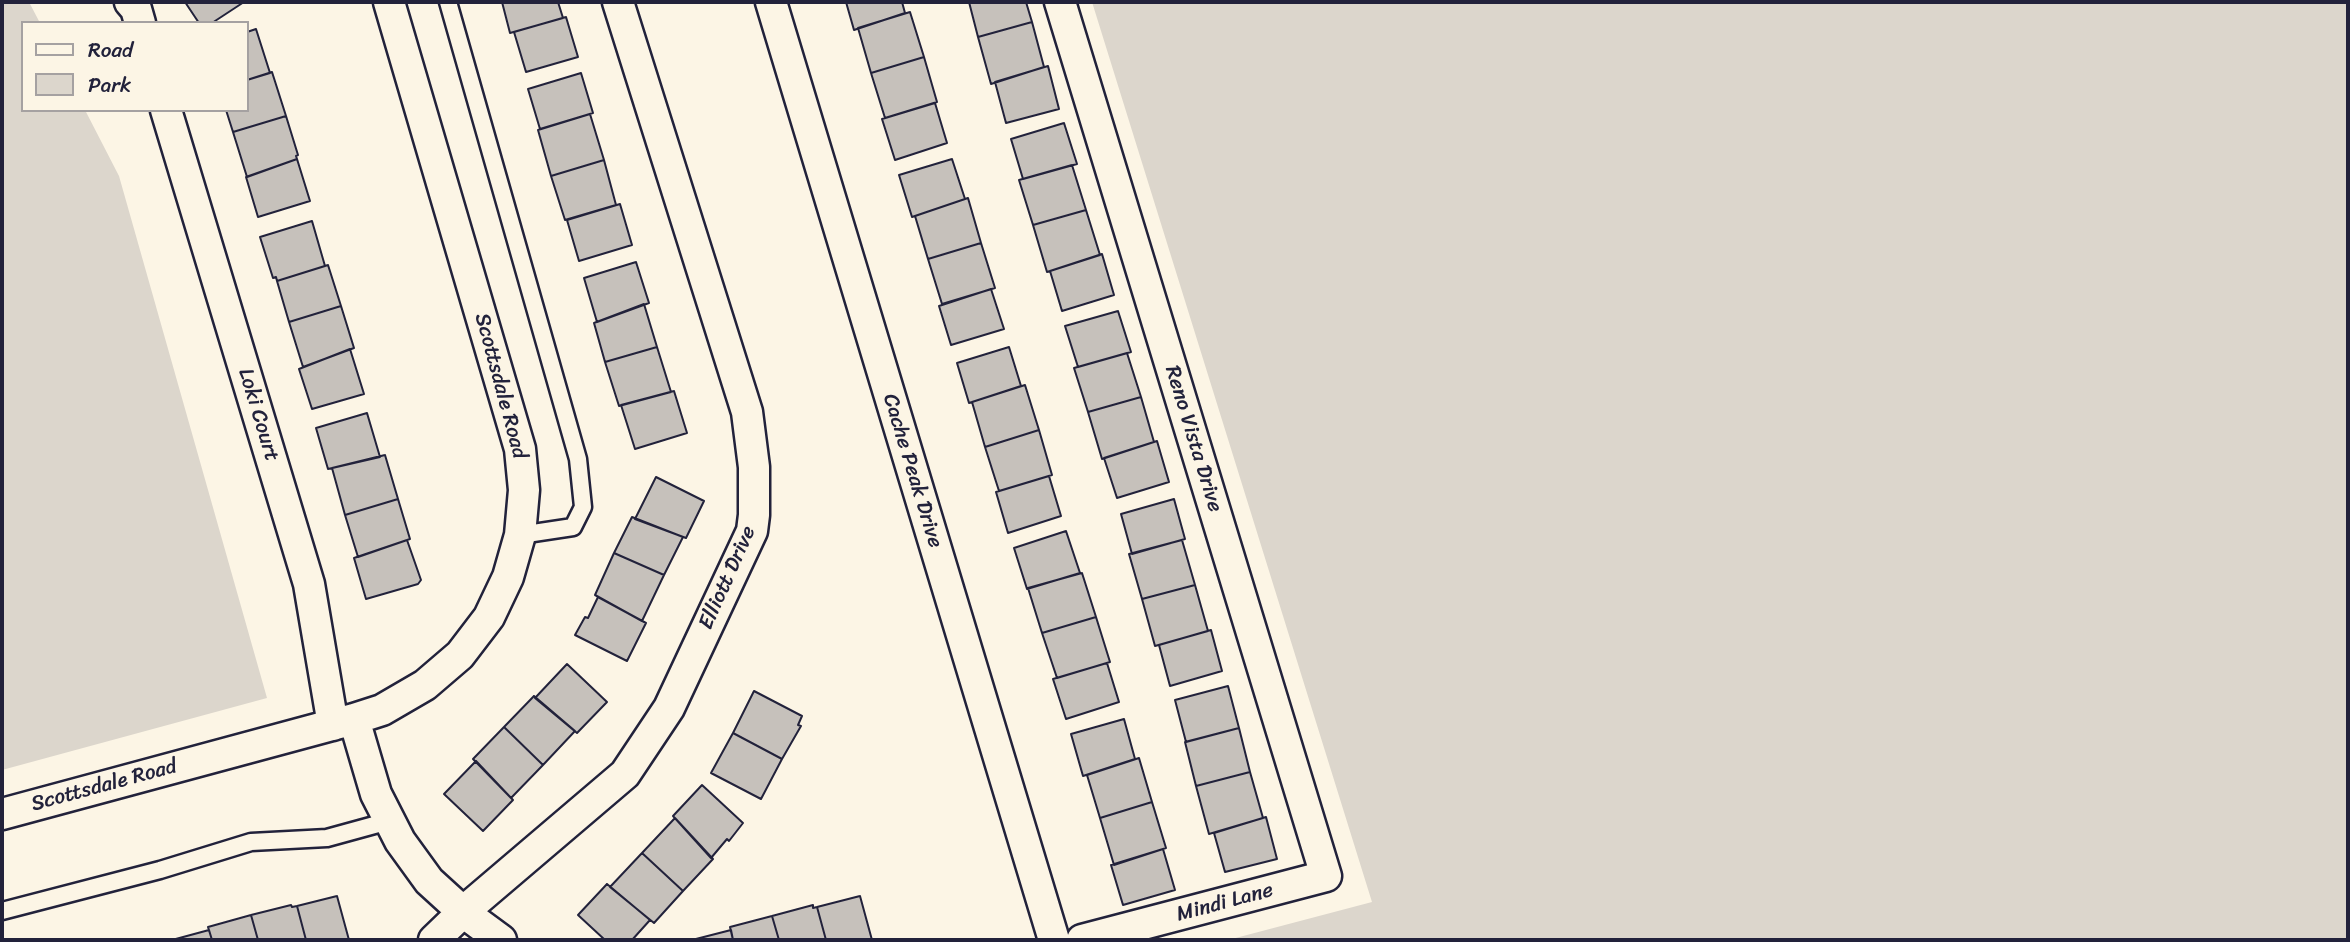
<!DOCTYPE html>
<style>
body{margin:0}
#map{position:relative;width:2350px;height:942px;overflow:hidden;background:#fcf5e5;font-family:Sriracha,sans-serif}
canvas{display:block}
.frame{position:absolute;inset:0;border:4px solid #22223b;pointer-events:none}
.legend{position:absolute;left:21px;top:21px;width:228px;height:91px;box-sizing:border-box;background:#fcf5e5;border:2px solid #a5a1a1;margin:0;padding:9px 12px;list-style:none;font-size:21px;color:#22223b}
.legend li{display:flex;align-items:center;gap:14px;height:35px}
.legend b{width:35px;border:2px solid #a5a1a1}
</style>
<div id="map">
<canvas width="2350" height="942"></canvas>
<div class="frame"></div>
<ul class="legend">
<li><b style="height:9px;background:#fcf5e5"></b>Road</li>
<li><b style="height:19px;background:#dcd6cc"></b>Park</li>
</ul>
</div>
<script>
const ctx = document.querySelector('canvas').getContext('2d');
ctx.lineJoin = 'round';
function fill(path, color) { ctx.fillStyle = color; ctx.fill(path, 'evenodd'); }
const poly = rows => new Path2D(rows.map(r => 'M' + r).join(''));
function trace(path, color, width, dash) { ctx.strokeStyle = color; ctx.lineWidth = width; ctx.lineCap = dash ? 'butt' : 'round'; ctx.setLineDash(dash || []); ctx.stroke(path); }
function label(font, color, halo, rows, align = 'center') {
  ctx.font = font + ' Sriracha,sans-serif'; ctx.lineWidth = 5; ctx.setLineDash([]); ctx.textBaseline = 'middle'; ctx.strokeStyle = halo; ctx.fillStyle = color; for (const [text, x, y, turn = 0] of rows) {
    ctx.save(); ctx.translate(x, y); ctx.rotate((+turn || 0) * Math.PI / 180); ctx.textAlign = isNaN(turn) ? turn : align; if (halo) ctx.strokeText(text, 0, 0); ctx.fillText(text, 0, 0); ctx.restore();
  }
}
const green = poly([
 [2,2,29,2,40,23,23,23,23,110,85,110,119,176,267,698,2,770],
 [1092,2,2348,2,2348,940,1228,940,1372,902]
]);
const building = poly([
 [185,2,244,2,212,23,199,23,185,2],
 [502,2,558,2,563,18,510,33,502,2],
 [846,2,902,2,905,13,854,30,846,2],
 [969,2,1026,2,1032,22,978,37,969,2],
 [910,12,924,57,871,73,858,28,910,12],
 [566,17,578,57,526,72,514,32,566,17],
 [1032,22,1044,67,991,84,978,37,1032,22],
 [256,29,270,73,247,80,247,32,256,29],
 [924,57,937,102,885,118,871,73,924,57],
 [1048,66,1059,109,1006,123,995,82,1048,66],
 [272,72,286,116,233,132,226,110,247,110,247,80,272,72],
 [581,73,593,113,540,129,528,89,581,73],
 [935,103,947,143,895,160,882,119,935,103],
 [590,114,604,160,551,176,538,130,590,114],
 [286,116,298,155,296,156,297,159,247,177,233,132,286,116],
 [1064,123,1077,164,1023,179,1011,139,1064,123],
 [297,159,310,201,258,217,246,177,297,159],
 [952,159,965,199,912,217,899,175,952,159],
 [604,160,616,205,565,220,551,176,604,160],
 [1072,165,1086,210,1033,225,1019,180,1072,165],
 [968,198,981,243,928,259,915,216,968,198],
 [620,204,632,245,579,261,567,220,620,204],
 [1086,210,1100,255,1047,272,1033,225,1086,210],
 [312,221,325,266,277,281,276,277,273,278,260,237,312,221],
 [981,243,995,288,942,304,928,259,981,243],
 [1102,254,1114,295,1062,311,1050,271,1102,254],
 [636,262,649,303,597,322,584,278,636,262],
 [328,265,341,306,289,322,277,281,328,265],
 [991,289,1004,329,951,345,939,306,991,289],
 [644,304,657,347,605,362,594,323,644,304],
 [341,306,354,348,303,367,289,322,341,306],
 [1118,311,1131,352,1078,367,1065,326,1118,311],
 [657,347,671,392,619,406,605,362,657,347],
 [1009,347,1021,386,969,403,957,363,1009,347],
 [350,349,364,394,312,409,299,369,350,349],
 [1127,353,1141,397,1088,412,1074,368,1127,353],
 [1025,385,1039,430,985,447,972,402,1025,385],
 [674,391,687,433,635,449,621,405,674,391],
 [1141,397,1154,442,1102,459,1088,412,1141,397],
 [367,413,380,457,328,469,316,428,367,413],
 [1039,430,1052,475,999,491,985,447,1039,430],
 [1157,441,1169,482,1117,498,1104,458,1157,441],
 [385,455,398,499,345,515,332,468,385,455],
 [1049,476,1061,516,1008,533,996,492,1049,476],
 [656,477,704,501,686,538,635,519,656,477],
 [398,499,410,539,358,557,345,515,398,499],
 [1174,499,1185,539,1132,554,1121,514,1174,499],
 [632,517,683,537,664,575,614,553,632,517],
 [1066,531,1080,573,1027,589,1014,548,1066,531],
 [407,540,421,580,418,584,366,599,354,558,407,540],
 [1182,540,1195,585,1142,599,1129,554,1182,540],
 [614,553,664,575,642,621,595,595,614,553],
 [1082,573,1096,617,1042,633,1028,588,1082,573],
 [1195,585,1208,631,1155,646,1142,599,1195,585],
 [598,597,646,623,627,661,575,635,585,617,588,618,598,597],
 [1096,617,1110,662,1057,678,1042,633,1096,617],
 [1211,630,1222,671,1170,686,1159,645,1211,630],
 [1107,663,1119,702,1066,719,1053,679,1107,663],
 [567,664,607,702,577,733,535,698,567,664],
 [1228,686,1239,728,1186,742,1175,700,1228,686],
 [754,691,802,716,798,725,801,726,782,759,733,733,754,691],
 [534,696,575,731,543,765,504,727,534,696],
 [1124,719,1135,759,1083,776,1071,734,1124,719],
 [504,727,543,765,511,798,473,759,504,727],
 [1239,728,1250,772,1196,786,1185,742,1239,728],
 [733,733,782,759,761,799,711,773,733,733],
 [1139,758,1152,802,1100,818,1087,775,1139,758],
 [476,761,513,800,483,831,444,794,476,761],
 [1250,772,1263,818,1209,834,1196,786,1250,772],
 [702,785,743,823,729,841,727,839,711,858,673,816,702,785],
 [1152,802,1166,848,1114,865,1100,818,1152,802],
 [1266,817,1277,859,1225,872,1214,833,1266,817],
 [675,818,713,859,683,891,642,853,675,818],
 [1163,849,1175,890,1123,905,1111,865,1163,849],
 [642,853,683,891,654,923,610,887,642,853],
 [607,884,650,920,632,940,605,940,578,915,607,884],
 [337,896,349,940,306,940,297,906,337,896],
 [860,896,872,940,826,940,817,907,860,896],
 [291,905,292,907,297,906,306,940,258,940,251,915,291,905],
 [813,905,813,908,817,907,826,940,779,940,772,916,813,905],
 [251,915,258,940,212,940,208,927,251,915],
 [772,916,779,940,733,940,730,927,772,916],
 [209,930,212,940,172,940,209,930],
 [731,930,733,940,692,940,731,930]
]);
const service = poly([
 [448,2,578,459,583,507,573,527,520,535],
 [2,911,160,870,251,842,327,838,389,821]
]);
const minor = poly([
 [130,2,136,9,140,23],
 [771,2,1054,940],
 [1060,2,1326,876,1082,940],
 [166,110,309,584,333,725],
 [354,719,376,794,400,841,429,881,463,912,501,940],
 [2,814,354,719,382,710,425,685,460,655,489,617,508,577,520,535,524,490,520,449,389,2],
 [434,940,463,912,625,774,669,708,752,531,754,515,754,467,747,412,618,2]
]);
const streetNames = [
 ["Scottsdale Road",500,386,75],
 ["Loki Court",258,415,73],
 ["Reno Vista Drive",1193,439,73],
 ["Cache Peak Drive",912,471,73],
 ["Elliott Drive",728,578,-66],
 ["Scottsdale Road",104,786,-15],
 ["Mindi Lane",1225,903,-15]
];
fill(green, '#dcd6cc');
fill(building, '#c6c1bb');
trace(building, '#22223b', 2);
trace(service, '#22223b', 21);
trace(minor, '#22223b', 35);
trace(service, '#fcf5e5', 16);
trace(minor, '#fcf5e5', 30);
label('21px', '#22223b', '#fcf5e5', streetNames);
</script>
